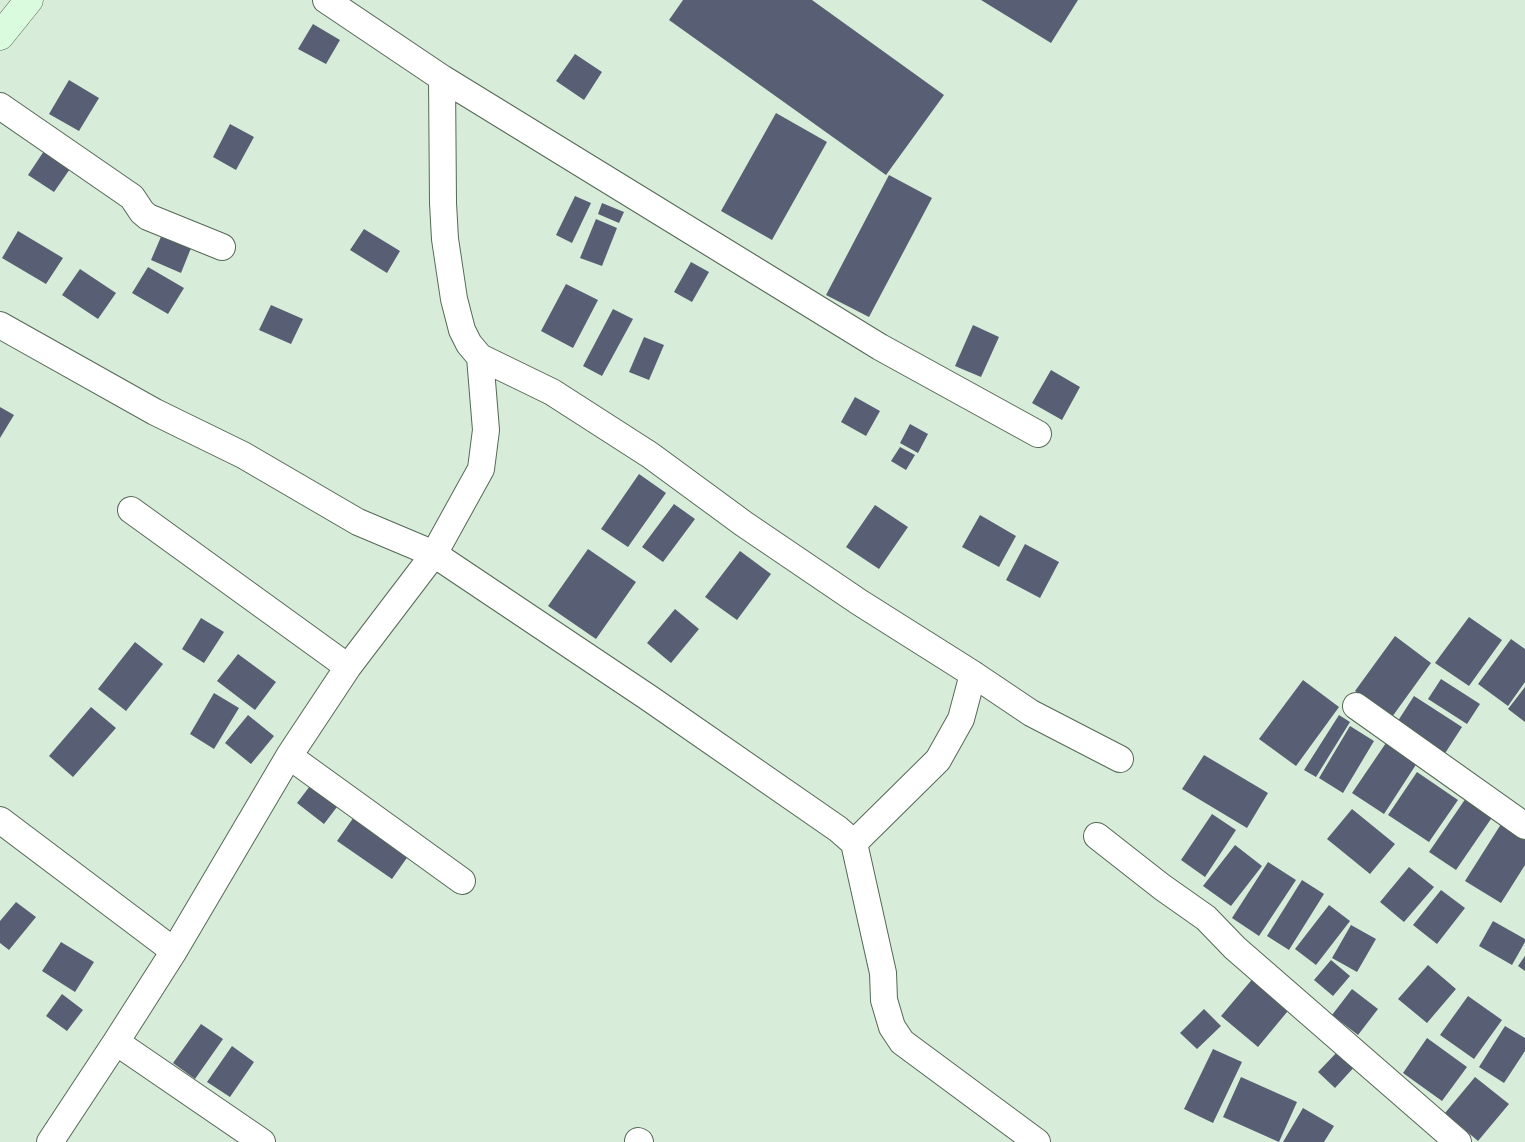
<!DOCTYPE html>
<style>
body{margin:0}
canvas{display:block;background:#d7edd9}
</style>
<canvas width="1525" height="1142"></canvas>
<script>
const ctx = document.querySelector('canvas').getContext('2d');
ctx.lineJoin = 'round';
function fill(path, color) { ctx.fillStyle = color; ctx.fill(path, 'evenodd'); }
const poly = rows => new Path2D(rows.map(r => 'M' + r).join(''));
function trace(path, color, width, dash) { ctx.strokeStyle = color; ctx.lineWidth = width; ctx.lineCap = dash ? 'butt' : 'round'; ctx.setLineDash(dash || []); ctx.stroke(path); }
const building = poly([
 [683,0,812,0,944,95,886,175,669,20],
 [981,0,1078,0,1051,43],
 [313,24,340,40,326,64,298,49],
 [575,54,602,72,584,100,556,81],
 [69,80,99,98,79,131,49,114],
 [776,113,827,142,772,240,721,211],
 [230,124,254,137,236,170,213,157],
 [46,148,72,166,54,192,28,175],
 [889,175,932,198,869,317,826,295],
 [575,196,591,203,572,243,556,235],
 [602,203,624,212,619,223,598,214],
 [596,219,617,228,602,266,580,258],
 [166,225,195,238,181,273,151,260],
 [364,229,400,251,387,273,350,250],
 [18,231,63,258,46,284,2,258],
 [691,262,709,272,692,302,674,292],
 [148,267,184,288,168,314,132,293],
 [80,269,116,293,98,319,62,295],
 [566,284,598,300,573,348,541,331],
 [271,305,303,319,291,344,259,330],
 [613,309,633,319,602,376,583,366],
 [973,325,999,337,981,377,955,366],
 [644,337,664,345,649,380,629,372],
 [1051,370,1080,387,1062,420,1032,403],
 [855,397,880,411,866,436,841,422],
 [0,407,14,415,0,438],
 [910,424,928,434,918,453,900,443],
 [900,447,915,455,906,470,891,461],
 [639,474,666,493,628,547,601,529],
 [674,504,695,519,663,562,642,547],
 [875,505,908,527,879,569,846,547],
 [980,515,1016,536,999,567,962,547],
 [1025,544,1059,562,1040,598,1006,580],
 [588,549,636,582,596,639,548,606],
 [740,551,771,574,737,620,705,597],
 [675,609,699,629,671,663,647,643],
 [1469,617,1502,640,1469,686,1435,663],
 [201,618,224,632,204,663,182,649],
 [1395,636,1431,663,1392,717,1355,691],
 [1511,639,1525,649,1525,682,1508,706,1478,684],
 [135,642,163,664,126,711,98,689],
 [238,654,276,682,255,710,217,681],
 [1441,679,1480,704,1467,724,1428,699],
 [1303,680,1339,707,1296,766,1259,739],
 [1525,687,1525,722,1508,709],
 [214,693,239,708,214,749,190,734],
 [1414,696,1462,727,1442,758,1394,727],
 [91,707,116,728,73,777,49,756],
 [248,715,274,736,251,764,225,743],
 [1339,715,1350,722,1316,777,1304,770],
 [1350,726,1374,741,1343,793,1319,778],
 [1388,740,1419,760,1384,814,1352,793],
 [1204,755,1268,793,1247,828,1182,789],
 [1417,772,1458,800,1429,842,1388,815],
 [313,782,340,803,324,824,297,803],
 [1466,798,1493,816,1456,870,1429,852],
 [1352,809,1395,844,1370,874,1327,839],
 [356,814,411,852,392,879,337,841],
 [1212,814,1236,830,1205,877,1181,860],
 [1503,821,1525,834,1525,865,1501,903,1465,881],
 [1235,845,1262,866,1231,906,1203,886],
 [1268,862,1296,880,1259,936,1232,918],
 [1409,867,1434,887,1404,922,1380,902],
 [1302,880,1324,894,1289,950,1267,936],
 [1441,890,1465,908,1437,944,1413,925],
 [16,902,36,917,9,950,0,943,0,921],
 [1329,905,1350,921,1316,965,1295,949],
 [1493,921,1525,939,1525,942,1512,965,1479,946],
 [1351,925,1376,939,1357,972,1332,958],
 [61,942,94,962,75,992,42,971],
 [1525,956,1525,971,1518,966],
 [1331,960,1350,976,1333,996,1314,980],
 [1428,965,1456,989,1427,1023,1398,999],
 [1255,976,1292,1006,1258,1047,1221,1016],
 [1352,989,1378,1009,1358,1035,1332,1015],
 [62,994,83,1010,67,1031,46,1016],
 [1468,996,1502,1020,1474,1059,1440,1035],
 [1204,1009,1221,1026,1197,1049,1180,1033],
 [201,1024,223,1039,195,1079,173,1063],
 [1505,1026,1525,1038,1525,1051,1504,1083,1479,1067],
 [1427,1038,1467,1067,1442,1101,1403,1073],
 [232,1046,254,1062,230,1097,207,1082],
 [1213,1049,1242,1062,1213,1123,1184,1109],
 [1340,1049,1357,1064,1335,1088,1318,1072],
 [1241,1077,1297,1102,1279,1142,1223,1117],
 [1475,1077,1509,1104,1478,1141,1445,1113],
 [1303,1108,1334,1126,1324,1142,1283,1142]
]);
const minor = poly([
 [326,0,442,78,880,347,1038,434],
 [0,106,132,197,142,212,148,217,222,247],
 [0,325,155,412,243,455,358,522,434,554,649,698,838,829,854,843,883,973,884,1000,892,1027,902,1042,1037,1142],
 [480,357,552,392,650,455,744,524,859,602,973,674,1031,713,1120,759],
 [131,510,348,667],
 [1356,706,1525,826],
 [289,756,462,881],
 [0,820,174,951],
 [1097,836,1162,887,1206,918,1235,948,1458,1142],
 [854,843,938,760,961,719,973,674],
 [116,1042,262,1142],
 [638,1141,640,1142],
 [50,1142,116,1042,174,951,289,756,348,667,434,554,481,469,486,430,480,357,469,344,462,330,454,299,445,239,443,203,442,78]
]);
const secondary = poly([
 [0,36,29,0]
]);
fill(building, '#585f74');
trace(minor, '#556856', 28);
trace(secondary, '#556856', 29);
trace(minor, '#fff', 26);
trace(secondary, '#dbfbdf', 28);
</script>
